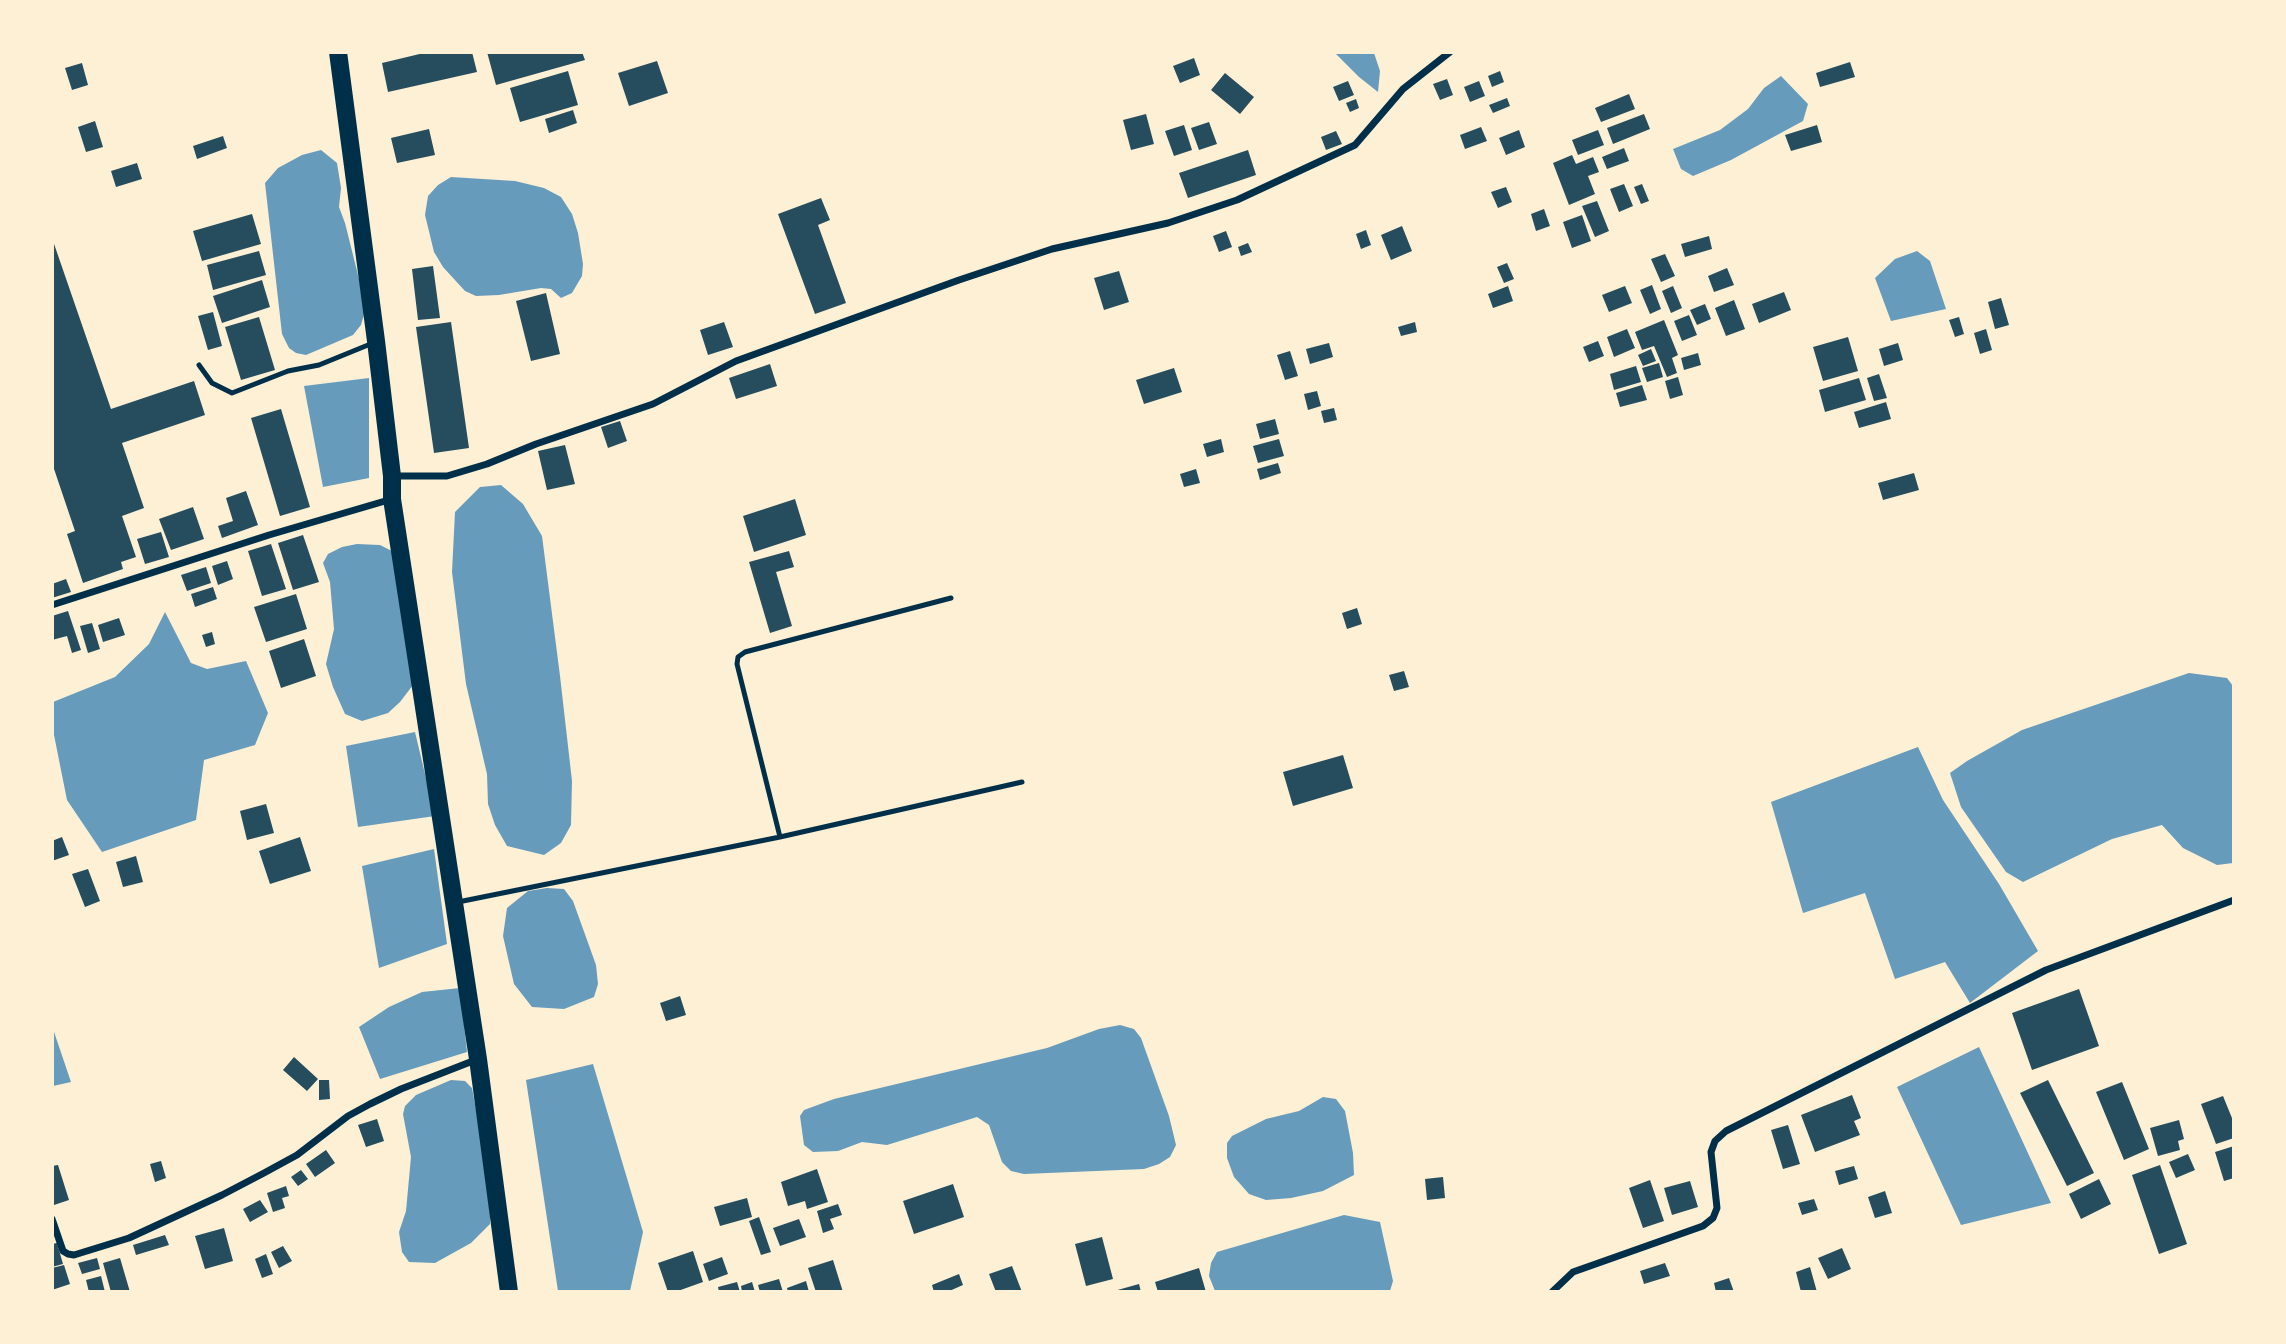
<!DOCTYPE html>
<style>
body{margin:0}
#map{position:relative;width:2286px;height:1344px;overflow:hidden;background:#fdf0d5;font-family:Lato,sans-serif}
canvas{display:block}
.frame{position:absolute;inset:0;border:54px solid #fdf0d5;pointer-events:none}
</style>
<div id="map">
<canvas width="2286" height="1344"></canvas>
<div class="frame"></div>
</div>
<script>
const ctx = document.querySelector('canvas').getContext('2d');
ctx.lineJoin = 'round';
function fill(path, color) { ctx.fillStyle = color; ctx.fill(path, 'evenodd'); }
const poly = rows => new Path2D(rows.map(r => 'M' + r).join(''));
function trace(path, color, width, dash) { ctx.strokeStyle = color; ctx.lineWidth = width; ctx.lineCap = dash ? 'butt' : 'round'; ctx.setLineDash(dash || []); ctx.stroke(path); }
const water = poly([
 [1335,53,1374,53,1380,71,1378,92,1359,77],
 [1781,76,1808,104,1803,121,1731,160,1693,176,1681,169,1673,149,1720,130,1748,109,1764,88],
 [321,150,337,163,341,188,339,207,345,223,366,307,361,325,353,335,306,355,296,353,289,348,282,334,265,183,278,168,302,155],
 [451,177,515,181,544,188,561,197,572,214,578,233,583,264,582,276,572,293,561,298,551,289,541,288,499,295,476,296,465,291,443,267,434,252,425,215,428,196,438,185],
 [1917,251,1930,261,1946,309,1891,321,1875,278,1895,259],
 [369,378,369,478,323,487,304,386],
 [501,485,523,504,542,536,560,676,572,781,571,825,561,843,544,855,507,846,495,825,488,804,487,774,466,684,452,572,455,512,480,487],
 [357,544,380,545,392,551,413,685,400,702,388,713,362,721,345,714,333,687,326,664,334,629,330,582,323,563,328,554,342,547],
 [165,612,191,663,207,669,246,661,268,713,255,745,204,760,196,820,102,852,67,800,53,730,53,702,115,677,149,644],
 [2189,673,2227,678,2233,686,2233,863,2217,865,2183,848,2162,825,2112,839,2023,882,2006,872,1961,807,1950,773,1967,761,2022,730],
 [415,732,435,816,358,827,346,746],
 [1918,747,1943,800,1999,884,2038,951,1970,1003,1945,962,1895,979,1865,893,1803,913,1771,802],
 [434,849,447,944,379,968,362,866],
 [547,888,564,889,573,901,596,965,598,984,594,997,564,1009,532,1007,514,984,503,936,507,908,528,891],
 [460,988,467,1052,380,1079,359,1027,389,1007,422,992],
 [1120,1025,1134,1029,1141,1038,1169,1116,1176,1145,1170,1157,1159,1164,1144,1169,1024,1174,1011,1171,1002,1162,989,1125,977,1117,887,1145,862,1142,838,1151,813,1152,804,1145,800,1116,804,1110,834,1099,1047,1048,1099,1029],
 [52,1026,71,1082,53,1086,52,1086],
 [1979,1047,2051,1203,1961,1225,1897,1087],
 [593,1064,643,1232,630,1291,558,1291,526,1080],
 [451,1080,465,1081,472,1088,490,1186,490,1224,471,1243,435,1263,409,1262,402,1252,399,1232,406,1211,411,1157,403,1114,405,1106,416,1095],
 [1323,1097,1336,1099,1345,1111,1353,1153,1354,1175,1323,1191,1291,1198,1266,1200,1249,1194,1234,1177,1227,1158,1227,1143,1232,1136,1266,1119,1299,1111],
 [1344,1215,1380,1222,1393,1281,1390,1291,1215,1291,1209,1276,1211,1263,1217,1252]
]);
const building = poly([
 [428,52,472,52,477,72,388,92,382,63],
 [487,52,582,52,585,60,496,85],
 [1194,58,1200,75,1180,83,1173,66],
 [657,61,668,93,629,106,618,73],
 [1850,62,1855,77,1820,87,1816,73],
 [82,63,88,85,72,90,65,68],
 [568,71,578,105,520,122,510,88],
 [1500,71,1504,82,1492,87,1488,76],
 [1225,73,1254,97,1240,114,1211,90],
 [1447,79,1453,95,1440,100,1433,84],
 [1348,81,1354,95,1339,101,1333,87],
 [1479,81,1485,96,1470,102,1464,87],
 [1629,94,1635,109,1601,122,1595,108],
 [1507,98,1510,106,1493,113,1489,105],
 [1356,99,1359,108,1350,112,1346,103],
 [573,110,577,123,549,133,545,119],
 [1146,114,1154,144,1131,150,1123,120],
 [1644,114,1650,129,1613,144,1607,128],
 [95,121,103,147,86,152,78,127],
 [1209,122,1217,144,1199,150,1191,128],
 [1184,125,1192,150,1174,156,1165,131],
 [1817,125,1822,142,1791,151,1785,135],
 [1481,127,1487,141,1465,149,1460,135],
 [429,129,435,155,397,163,391,138],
 [1519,130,1525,147,1506,155,1499,138],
 [1598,130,1604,145,1578,155,1572,140],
 [1336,131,1342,144,1326,150,1321,137],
 [223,136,227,148,197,159,193,146],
 [1624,148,1629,161,1607,169,1602,157],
 [1248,150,1256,175,1188,198,1179,173],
 [1572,155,1576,164,1593,157,1599,172,1588,176,1595,194,1569,205,1553,163],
 [137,163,142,179,116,187,111,171],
 [1624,184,1633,206,1619,212,1610,189],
 [1642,184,1649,201,1641,204,1634,187],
 [1506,187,1512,202,1498,208,1491,192],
 [821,198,830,220,818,225,846,303,815,314,778,214],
 [1597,201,1609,231,1595,237,1582,206],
 [1544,209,1550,226,1536,231,1531,214],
 [252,214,261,244,202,261,193,231],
 [1582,215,1591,241,1572,248,1563,222],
 [1402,226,1412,251,1391,260,1381,235],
 [1366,230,1371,245,1361,249,1356,234],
 [1226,231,1232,247,1219,252,1213,236],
 [1709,236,1712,249,1685,257,1681,244],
 [52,238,111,409,194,381,205,415,122,443,144,508,122,516,136,557,121,562,123,569,83,583,67,534,75,531,52,463],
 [1248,243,1252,252,1241,256,1238,247],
 [259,251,266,275,213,290,207,265],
 [1665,254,1675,276,1661,282,1651,259],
 [1507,263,1514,279,1504,283,1497,267],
 [433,266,440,318,418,320,412,269],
 [1727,268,1734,285,1714,292,1708,276],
 [1119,271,1129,302,1104,310,1094,278],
 [262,280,270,307,222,323,213,296],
 [1652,285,1661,309,1650,314,1640,290],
 [1508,286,1513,301,1493,308,1488,294],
 [1625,286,1632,303,1609,312,1602,295],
 [1673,286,1682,308,1671,313,1662,291],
 [1784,292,1791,310,1759,323,1752,304],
 [546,293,560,354,531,361,516,301],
 [2001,298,2009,325,1995,329,1988,302],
 [1734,300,1745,329,1726,336,1715,308],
 [1705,304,1711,319,1697,325,1690,310],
 [213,312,222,346,208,350,198,316],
 [1689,315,1697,335,1682,341,1674,321],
 [259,317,275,370,241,380,225,327],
 [1959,317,1964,334,1955,337,1949,320],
 [1664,320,1678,355,1672,358,1677,373,1667,377,1654,346,1642,350,1635,332],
 [451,322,469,448,434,453,416,327],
 [724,322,733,347,708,355,700,330],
 [1415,322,1417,332,1401,336,1398,327],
 [1627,329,1635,348,1614,357,1607,337],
 [1986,329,1992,350,1980,354,1974,333],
 [1848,337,1858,371,1823,381,1813,347],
 [1598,341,1604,356,1589,362,1583,347],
 [1329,343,1333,357,1310,364,1306,349],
 [1898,343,1903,360,1884,366,1879,349],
 [1651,349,1656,361,1643,366,1638,355],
 [1290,351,1298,376,1285,380,1277,355],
 [1698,353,1701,365,1684,370,1681,358],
 [1659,363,1663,377,1647,382,1642,368],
 [770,364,777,386,736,399,729,378],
 [1636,366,1641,382,1614,390,1610,374],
 [1174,368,1182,392,1144,404,1136,380],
 [1879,374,1887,398,1874,401,1867,378],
 [1678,377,1683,395,1670,399,1665,381],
 [1859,378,1866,400,1825,412,1819,390],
 [1642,385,1647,400,1620,407,1616,393],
 [1317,391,1321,406,1308,410,1304,394],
 [1886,402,1891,419,1859,428,1854,412],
 [1334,408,1337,420,1324,423,1321,411],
 [281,409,310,507,280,516,251,418],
 [1275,419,1279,434,1260,439,1256,424],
 [620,421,627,441,608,448,601,427],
 [1221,439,1224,452,1207,457,1203,444],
 [1279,439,1284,456,1258,463,1253,446],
 [565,445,575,484,547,490,538,451],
 [1278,463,1281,473,1260,480,1257,469],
 [1196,469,1200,483,1184,487,1180,474],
 [1914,473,1919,490,1883,500,1878,483],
 [246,491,258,525,222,538,218,526,233,521,226,498],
 [795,499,806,535,754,552,743,516],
 [193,507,204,539,171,550,159,519],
 [161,532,169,557,145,564,137,539],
 [303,535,319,582,293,590,278,543],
 [271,544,286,589,262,596,248,551],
 [789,551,794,567,776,572,792,626,770,633,749,562],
 [227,561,233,579,218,585,212,566],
 [206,567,211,583,187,591,181,575],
 [66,579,71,592,52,598,52,584],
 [213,587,217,599,195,607,191,594],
 [296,594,307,629,266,642,254,607],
 [1357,608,1362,624,1347,629,1342,613],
 [68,611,81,650,72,653,67,636,52,640,52,616],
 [119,618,125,635,103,642,98,625],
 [92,623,100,649,88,653,80,626],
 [212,632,215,644,206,647,202,635],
 [304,639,316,676,281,688,269,651],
 [1404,671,1409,687,1394,691,1389,675],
 [1343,755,1353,788,1293,806,1283,772],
 [266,804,274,833,247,840,240,811],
 [62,837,69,855,52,861,52,841],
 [300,837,311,871,270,884,259,851],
 [136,856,143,882,123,887,116,862],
 [88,869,100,901,85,907,72,874],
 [2079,989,2099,1046,2032,1070,2012,1013],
 [680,996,686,1015,666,1021,660,1003],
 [294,1057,318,1079,307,1091,283,1070],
 [319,1080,329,1080,330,1099,319,1100],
 [2048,1080,2094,1173,2067,1186,2020,1093],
 [2122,1082,2149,1149,2124,1160,2096,1092],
 [1852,1095,1861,1118,1854,1121,1860,1135,1815,1152,1801,1115],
 [2223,1096,2234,1123,2234,1138,2216,1144,2201,1104],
 [377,1119,384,1141,366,1147,358,1125],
 [2179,1120,2184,1139,2178,1141,2180,1150,2158,1156,2150,1128],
 [1788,1125,1800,1164,1783,1169,1771,1130],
 [2234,1146,2234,1178,2224,1181,2215,1152],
 [326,1150,335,1163,315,1177,306,1164],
 [2188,1154,2195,1170,2176,1178,2169,1162],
 [161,1161,166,1178,155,1182,150,1164],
 [58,1165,69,1200,54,1205,52,1166],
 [2160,1165,2187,1244,2159,1254,2132,1175],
 [1854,1166,1858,1179,1839,1185,1835,1171],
 [817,1169,828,1202,807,1209,805,1201,788,1206,781,1182],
 [301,1170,308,1179,298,1186,291,1177],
 [1443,1177,1445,1198,1427,1200,1425,1179],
 [2099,1179,2111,1204,2081,1219,2069,1194],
 [1650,1180,1664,1221,1643,1228,1629,1188],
 [1690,1181,1698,1207,1672,1215,1664,1188],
 [953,1184,964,1217,914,1234,903,1201],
 [286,1186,289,1196,282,1198,285,1208,273,1212,267,1193],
 [1885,1191,1892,1213,1875,1218,1868,1197],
 [747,1198,752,1217,720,1226,714,1207],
 [1814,1199,1818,1210,1802,1215,1798,1203],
 [260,1200,268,1212,250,1222,243,1209],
 [838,1204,842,1215,830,1219,834,1229,823,1233,817,1211],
 [759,1217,771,1252,761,1255,749,1221],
 [799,1219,806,1237,780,1246,773,1228],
 [224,1228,233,1261,205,1269,195,1236],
 [165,1235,169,1245,136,1255,133,1245],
 [1102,1237,1113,1279,1086,1286,1075,1244],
 [57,1243,63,1264,52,1267,52,1244],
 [283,1246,292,1261,279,1268,271,1252],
 [1842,1248,1851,1269,1828,1279,1818,1258],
 [693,1251,703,1282,675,1292,668,1292,658,1263],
 [266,1254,273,1274,262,1278,255,1259],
 [722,1257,728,1274,709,1281,703,1264],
 [97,1258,100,1269,82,1274,78,1263],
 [120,1258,130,1292,111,1292,103,1263],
 [833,1260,843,1292,816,1292,808,1268],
 [1665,1263,1670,1276,1644,1284,1640,1271],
 [64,1265,70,1284,52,1290,52,1268],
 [1012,1266,1022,1292,996,1292,989,1274],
 [1810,1267,1817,1292,1801,1292,1796,1272],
 [1199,1268,1206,1292,1158,1292,1155,1282],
 [959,1274,963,1285,947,1292,934,1292,932,1285],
 [101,1276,105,1292,89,1292,86,1280],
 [1729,1278,1734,1292,1716,1292,1714,1283],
 [779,1279,783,1292,760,1292,758,1285],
 [806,1281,809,1292,788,1292,787,1288],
 [737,1282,740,1292,719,1292,718,1287],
 [752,1282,755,1292,742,1292,741,1286],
 [1139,1284,1141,1292,1114,1292,1114,1291]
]);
const service = poly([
 [199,365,212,383,232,393,288,371,319,365,373,343],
 [780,837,737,664,738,657,745,652,951,598],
 [458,902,780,837,1022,782]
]);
const minor = poly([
 [393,476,447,476,487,464,536,444,653,404,736,361,959,280,1052,249,1168,223,1237,200,1355,145,1403,89,1450,52],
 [52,605,269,535,392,499],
 [52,1219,63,1251,68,1254,74,1255,129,1238,222,1195,264,1173,297,1155,348,1116,370,1104,401,1089,478,1059],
 [1552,1292,1573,1272,1703,1226,1713,1218,1717,1208,1711,1152,1715,1141,1726,1131,2046,970,2234,900]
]);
const primary = poly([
 [338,52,376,341,392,476,392,499,478,1059,509,1292]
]);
fill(water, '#669bbc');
fill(building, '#264d5e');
trace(service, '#003049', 5);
trace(minor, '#003049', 7);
trace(primary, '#003049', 18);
</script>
